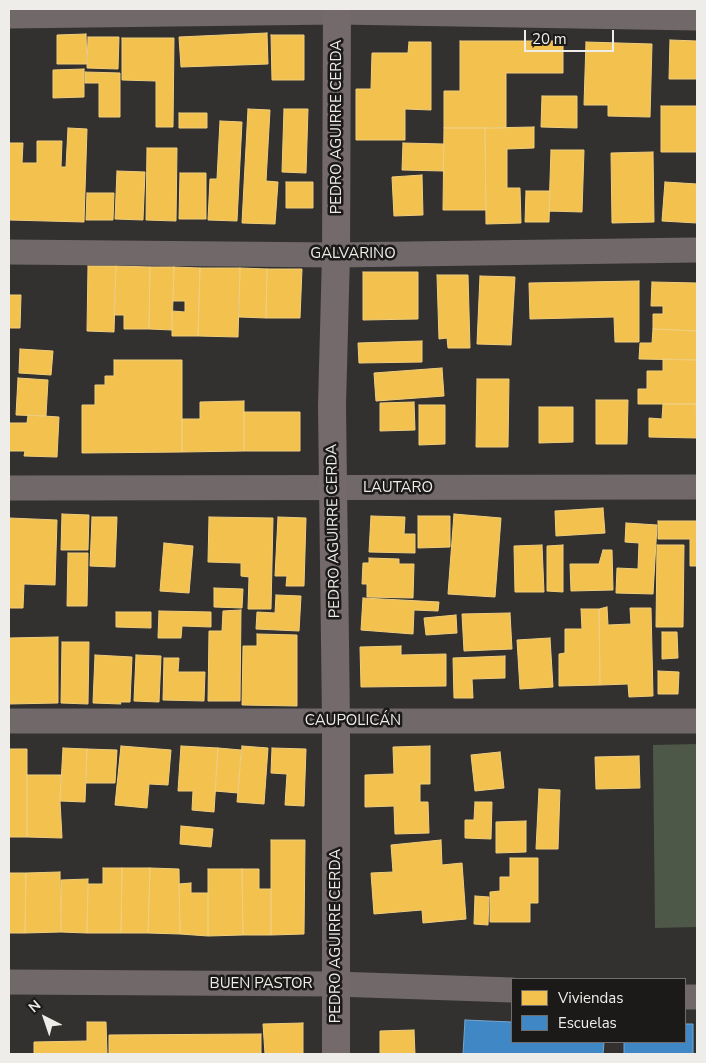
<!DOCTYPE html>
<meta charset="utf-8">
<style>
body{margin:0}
#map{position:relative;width:706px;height:1063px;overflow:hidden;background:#33312f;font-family:"Nunito Sans",sans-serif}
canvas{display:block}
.frame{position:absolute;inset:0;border:10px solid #efedea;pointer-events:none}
.legend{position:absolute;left:511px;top:978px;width:175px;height:65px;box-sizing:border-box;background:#1b1a18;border:1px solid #706e6c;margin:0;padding:6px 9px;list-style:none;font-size:15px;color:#efedea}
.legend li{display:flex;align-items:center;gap:10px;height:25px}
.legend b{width:25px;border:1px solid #706e6c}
.north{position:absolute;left:20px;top:993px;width:50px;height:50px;-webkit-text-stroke:4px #1b1a18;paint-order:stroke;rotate:319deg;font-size:14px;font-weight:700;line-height:20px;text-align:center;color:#efedea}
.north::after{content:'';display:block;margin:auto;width:18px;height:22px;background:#efedea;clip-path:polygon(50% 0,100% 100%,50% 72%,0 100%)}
.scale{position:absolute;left:524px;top:30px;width:90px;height:22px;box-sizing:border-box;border:2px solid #efedea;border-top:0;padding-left:6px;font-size:15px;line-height:18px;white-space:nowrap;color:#efedea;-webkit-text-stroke:4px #1b1a18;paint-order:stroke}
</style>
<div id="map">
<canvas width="706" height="1063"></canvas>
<div class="frame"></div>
<ul class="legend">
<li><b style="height:14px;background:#f2c14e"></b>Viviendas</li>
<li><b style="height:14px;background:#3f88c5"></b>Escuelas</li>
</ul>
<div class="north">N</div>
<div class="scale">20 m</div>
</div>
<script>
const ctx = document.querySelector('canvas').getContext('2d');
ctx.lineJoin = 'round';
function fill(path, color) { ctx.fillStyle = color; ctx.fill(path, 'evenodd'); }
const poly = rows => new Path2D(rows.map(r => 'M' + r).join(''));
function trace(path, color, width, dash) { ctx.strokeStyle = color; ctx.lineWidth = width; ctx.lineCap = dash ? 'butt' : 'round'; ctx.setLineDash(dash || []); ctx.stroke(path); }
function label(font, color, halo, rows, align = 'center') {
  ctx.font = font + ' "Nunito Sans",sans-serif'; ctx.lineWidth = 5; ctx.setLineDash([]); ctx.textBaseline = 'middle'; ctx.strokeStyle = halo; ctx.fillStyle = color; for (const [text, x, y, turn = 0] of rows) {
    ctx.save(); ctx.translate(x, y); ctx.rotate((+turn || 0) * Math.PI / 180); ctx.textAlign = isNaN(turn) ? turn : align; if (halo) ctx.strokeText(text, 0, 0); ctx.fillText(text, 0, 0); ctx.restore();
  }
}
const green = poly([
 [697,744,697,927,655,928,653,745]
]);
const homes = poly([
 [267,33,268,64,181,67,179,37,267,33],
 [86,34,87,64,57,64,57,35,86,34],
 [271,35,304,35,304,80,272,80,271,35],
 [88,37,119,37,118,69,87,68,88,37],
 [122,38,174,38,173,127,156,127,156,81,122,80,122,38],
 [670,40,697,41,697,79,669,79,670,40],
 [460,41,563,41,563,73,506,73,506,128,444,128,444,91,460,91,460,41],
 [409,42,431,42,431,110,405,109,405,140,356,140,356,89,371,89,372,53,408,53,409,42],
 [586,42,652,44,650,117,608,116,608,105,584,105,586,42],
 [84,69,84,97,53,98,53,70,84,69],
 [85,72,120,73,120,117,99,117,99,83,85,83,85,72],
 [542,96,577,96,577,128,541,127,542,96],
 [661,106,697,106,697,152,661,152,661,106],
 [248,109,270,110,266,181,278,182,275,224,242,223,248,109],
 [284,109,308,109,306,173,282,172,284,109],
 [179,113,207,113,207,128,179,128,179,113],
 [220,121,242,122,237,221,208,220,210,179,217,179,220,121],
 [534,127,534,148,507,149,507,188,520,188,521,223,486,224,485,128,534,127],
 [68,128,87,129,84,222,9,220,9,143,23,143,22,163,37,163,37,141,62,141,61,167,66,167,68,128],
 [444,128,485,128,486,210,443,210,444,128],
 [403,143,444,144,443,171,402,170,403,143],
 [147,148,177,148,176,221,146,220,147,148],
 [551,150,584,150,582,212,549,211,551,150],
 [653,152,654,222,612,223,611,153,653,152],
 [117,171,145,172,143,220,115,219,117,171],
 [180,173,206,173,206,219,179,219,180,173],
 [422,175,423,215,394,216,392,177,422,175],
 [286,182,313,182,313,208,286,208,286,182],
 [665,182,697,184,697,223,662,221,665,182],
 [526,191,550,191,549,222,525,222,526,191],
 [87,193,114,193,113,220,86,220,87,193],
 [88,266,116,266,114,332,87,331,88,266],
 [116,266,150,267,149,329,124,329,124,315,114,315,116,266],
 [150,267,174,267,172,330,149,329,150,267],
 [174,267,200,268,198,336,172,336,172,311,185,312,185,301,173,301,174,267],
 [200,268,240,268,238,337,198,336,200,268],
 [240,268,267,269,266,318,239,317,240,268],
 [267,269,302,269,300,318,266,318,267,269],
 [363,272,418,272,418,319,363,320,363,272],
 [437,275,468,275,470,348,448,348,447,338,439,339,437,275],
 [480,276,515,277,511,345,477,344,480,276],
 [639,281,639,342,615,342,614,317,530,319,529,283,639,281],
 [652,282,697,283,697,331,653,329,653,314,663,314,663,306,651,306,652,282],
 [9,295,21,295,20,328,9,328,9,295],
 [653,329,697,331,697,360,639,359,640,343,652,343,653,329],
 [422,341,422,362,359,363,358,343,422,341],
 [20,349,53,351,51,375,19,373,20,349],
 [663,359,697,360,697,404,638,404,638,389,647,389,647,371,663,371,663,359],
 [114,360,182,360,182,452,82,453,82,405,95,405,95,385,105,385,105,376,114,376,114,360],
 [442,368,444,396,376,401,374,373,442,368],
 [18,378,48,380,46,416,16,415,18,378],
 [477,379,509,379,508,447,476,447,477,379],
 [596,400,628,400,627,444,596,444,596,400],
 [244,401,244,451,182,452,182,419,200,419,200,402,244,401],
 [414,402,415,430,380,431,380,403,414,402],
 [663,404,696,404,697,438,649,437,649,418,662,419,663,404],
 [419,405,445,405,445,444,419,445,419,405],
 [539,407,573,407,573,442,539,443,539,407],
 [244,412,300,412,300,451,244,451,244,412],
 [28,415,59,417,57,457,24,456,25,451,9,451,9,423,27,423,28,415],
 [603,508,605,533,556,536,555,511,603,508],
 [62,514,89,515,88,550,61,550,62,514],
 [454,514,501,518,495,597,448,594,454,514],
 [371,516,405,517,404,534,415,534,415,553,369,552,371,516],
 [418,516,450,516,450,547,418,548,418,516],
 [92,517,117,517,115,567,90,566,92,517],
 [209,517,273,518,271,609,248,609,249,577,241,576,241,563,208,562,209,517],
 [278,517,306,518,304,586,286,586,287,576,275,576,278,517],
 [9,518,57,520,55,585,24,584,23,608,9,608,9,518],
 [658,521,697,521,697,566,690,566,690,539,658,539,658,521],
 [626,523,657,525,653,594,616,593,617,568,638,569,639,543,625,542,626,523],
 [164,543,193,546,189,593,160,591,164,543],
 [542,545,544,592,515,592,514,546,542,545],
 [563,545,563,592,547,591,547,546,563,545],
 [657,545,684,545,683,627,656,627,657,545],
 [603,550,612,550,613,590,571,591,570,564,599,564,603,550],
 [68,553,88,553,87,606,67,606,68,553],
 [369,558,399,559,399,564,414,564,413,598,367,597,367,584,362,584,363,563,369,563,369,558],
 [214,588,243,589,242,608,214,607,214,588],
 [276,595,301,596,299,631,256,629,257,612,275,613,276,595],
 [363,598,439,602,438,611,414,610,413,634,361,630,363,598],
 [607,607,608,625,631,624,630,608,651,608,653,696,629,697,628,684,600,685,599,609,607,607],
 [581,609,599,609,600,685,559,686,559,654,565,653,565,629,582,629,581,609],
 [241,610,240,701,208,701,209,631,222,631,223,611,241,610],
 [159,611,211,612,211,627,182,626,181,638,158,638,159,611],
 [116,612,151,612,151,628,116,627,116,612],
 [510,613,512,649,464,651,462,614,510,613],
 [456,615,457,633,426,635,424,618,456,615],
 [662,632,677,632,678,658,662,659,662,632],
 [257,634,297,635,297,706,242,705,243,646,257,646,257,634],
 [58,637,58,703,9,704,9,638,58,637],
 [550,638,553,687,520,689,517,640,550,638],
 [62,642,89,642,88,704,61,703,62,642],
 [401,646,401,655,446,654,446,686,361,687,360,647,401,646],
 [95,655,132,657,130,702,120,702,121,704,93,703,95,655],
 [136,655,161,656,159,702,134,701,136,655],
 [505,656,505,678,472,679,473,698,454,698,453,658,505,656],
 [164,658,179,658,178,672,205,672,204,701,163,700,164,658],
 [658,671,679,672,678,694,658,694,658,671],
 [121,746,171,750,168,785,149,784,147,808,115,805,121,746],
 [181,746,218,748,214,812,192,810,193,791,178,791,181,746],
 [242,746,268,748,264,804,237,802,242,746],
 [430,746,430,784,420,784,420,802,428,802,429,833,395,834,394,806,365,807,365,775,394,774,393,747,430,746],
 [63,748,87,749,85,802,60,801,63,748],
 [218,748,241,750,238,793,215,791,218,748],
 [272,748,306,749,304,806,285,805,287,774,271,773,272,748],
 [9,749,27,749,27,837,9,837,9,749],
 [87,749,117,750,115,783,86,783,87,749],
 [500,752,504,788,475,791,471,755,500,752],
 [639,756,640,788,596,789,595,757,639,756],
 [27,775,61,775,60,801,62,838,27,837,27,775],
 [539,789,560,790,558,849,536,849,539,789],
 [475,802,492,802,491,839,465,838,465,820,474,820,475,802],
 [526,821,526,852,496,853,496,822,526,821],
 [181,826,213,829,211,847,180,844,181,826],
 [271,840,305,840,304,934,271,935,271,840],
 [441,840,442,865,462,863,466,919,423,923,422,910,374,914,371,873,393,872,391,845,441,840],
 [510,858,538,858,538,903,530,903,530,922,490,922,490,892,500,891,500,877,510,877,510,858],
 [103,868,122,868,121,933,87,933,88,884,103,884,103,868],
 [122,868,150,868,148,933,121,933,122,868],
 [150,868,179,869,180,934,148,933,150,868],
 [208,869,242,869,243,935,208,936,208,869],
 [242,869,259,869,259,889,271,889,271,935,243,935,242,869],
 [60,872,61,932,25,933,26,873,60,872],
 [9,873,26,873,25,933,9,933,9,873],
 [88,879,87,933,61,932,61,880,88,879],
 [191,883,191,893,208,893,208,936,180,934,179,884,191,883],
 [475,896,489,897,488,925,474,924,475,896],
 [87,1022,106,1022,107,1054,34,1054,34,1042,87,1041,87,1022],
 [303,1023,303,1054,265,1054,263,1024,303,1023],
 [414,1030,415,1054,380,1054,380,1031,414,1030],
 [261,1034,261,1054,109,1054,109,1035,261,1034]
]);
const schools = poly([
 [465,1020,512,1022,512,1042,604,1042,603,1054,463,1054,465,1020],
 [685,1024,693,1024,693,1054,624,1054,624,1042,685,1042,685,1024]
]);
const street = poly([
 [9,16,337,12,697,18],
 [9,252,336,255,697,250],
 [9,488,697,487],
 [9,721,697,721],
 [9,982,335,984,512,990],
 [685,997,697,997]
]);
const secondary = poly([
 [336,1054,336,721,332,405,336,255,337,9]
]);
const streetNames = [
 ["PEDRO AGUIRRE CERDA",337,127,-90],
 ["GALVARINO",353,254],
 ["LAUTARO",398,488],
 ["PEDRO AGUIRRE CERDA",334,531,-91],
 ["CAUPOLICÁN",353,721],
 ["PEDRO AGUIRRE CERDA",336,936,-90],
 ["BUEN PASTOR",261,984]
];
fill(green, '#4d5849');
fill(homes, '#f2c14e');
trace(homes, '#f1ce7d', 1);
fill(schools, '#3f88c5');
trace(schools, '#74a6d0', 1);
trace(street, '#71686a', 25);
trace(secondary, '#74696b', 28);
label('15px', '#efedea', '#1b1a18', streetNames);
</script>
